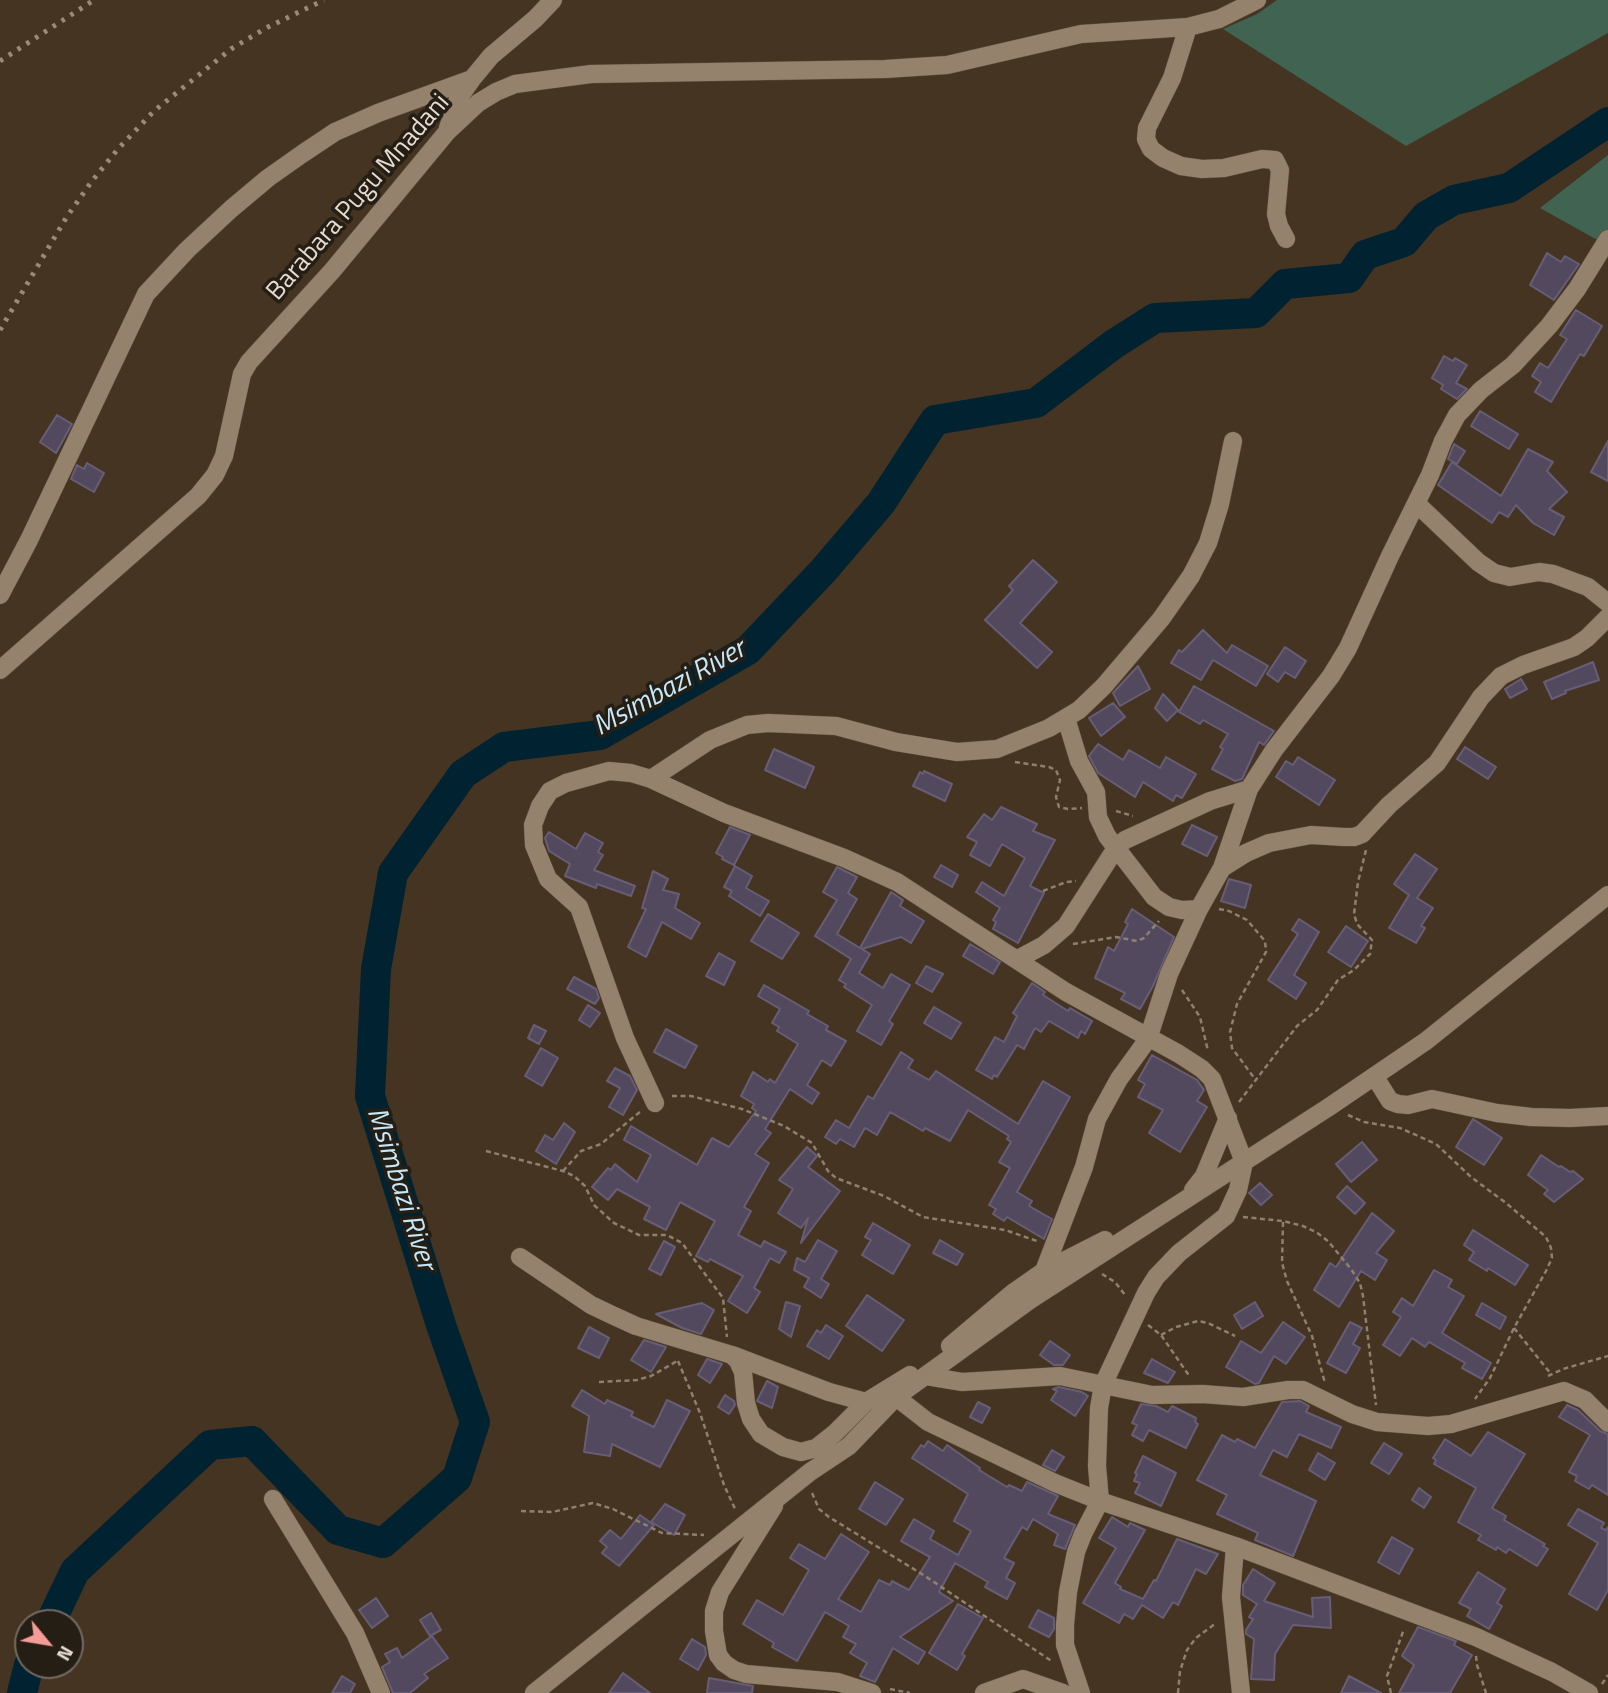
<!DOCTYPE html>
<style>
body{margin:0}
#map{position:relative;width:1608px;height:1693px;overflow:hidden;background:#443421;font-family:"Titillium Web",sans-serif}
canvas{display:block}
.north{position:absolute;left:14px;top:1609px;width:70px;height:70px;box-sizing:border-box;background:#251e15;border:2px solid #726a60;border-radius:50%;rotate:120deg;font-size:19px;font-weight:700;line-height:28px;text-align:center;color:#e6dcd1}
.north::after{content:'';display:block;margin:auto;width:24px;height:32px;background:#f59b98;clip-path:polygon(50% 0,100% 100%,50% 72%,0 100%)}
</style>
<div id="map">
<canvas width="1608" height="1693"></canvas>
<div class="north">N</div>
</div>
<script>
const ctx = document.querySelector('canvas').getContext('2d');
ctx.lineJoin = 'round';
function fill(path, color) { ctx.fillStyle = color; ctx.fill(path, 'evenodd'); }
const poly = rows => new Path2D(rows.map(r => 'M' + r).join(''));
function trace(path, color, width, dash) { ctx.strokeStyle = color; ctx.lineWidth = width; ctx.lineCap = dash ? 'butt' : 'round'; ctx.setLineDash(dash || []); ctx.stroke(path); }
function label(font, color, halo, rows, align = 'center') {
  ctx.font = font + ' "Titillium Web",sans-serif'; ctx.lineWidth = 7; ctx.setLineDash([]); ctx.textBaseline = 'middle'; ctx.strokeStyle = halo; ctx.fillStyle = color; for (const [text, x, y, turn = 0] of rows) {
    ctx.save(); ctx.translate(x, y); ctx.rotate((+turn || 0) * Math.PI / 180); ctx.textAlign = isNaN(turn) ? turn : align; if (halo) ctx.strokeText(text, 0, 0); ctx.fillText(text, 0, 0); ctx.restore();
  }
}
const green = poly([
 [1277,0,1608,0,1608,33,1406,146,1223,29,1257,14],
 [1608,155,1608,246,1540,208]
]);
const river = poly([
 [50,1623,75,1571,210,1445,252,1441,338,1530,383,1543,457,1478,475,1422,441,1325,370,1096,376,969,393,873,463,774,504,747,600,735,748,650,823,571,881,503,935,420,1036,403,1114,344,1155,318,1256,313,1285,284,1349,278,1365,255,1404,242,1426,216,1454,200,1509,188,1608,122],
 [22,1693,29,1665]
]);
const building = poly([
 [1547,253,1561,262,1565,256,1579,264,1554,300,1530,285,1547,253],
 [1576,310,1602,326,1584,356,1580,354,1551,402,1535,392,1541,382,1532,376,1540,363,1548,368,1567,339,1560,335,1576,310],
 [1444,356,1453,361,1455,358,1467,365,1456,383,1467,389,1457,399,1441,389,1443,385,1432,378,1444,356],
 [1480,411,1518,434,1509,449,1471,426,1480,411],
 [57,415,72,424,56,453,40,442,57,415],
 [1608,441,1608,481,1591,472,1608,441],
 [1454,444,1465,451,1457,464,1448,459,1454,444],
 [1528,449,1553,462,1547,471,1567,492,1549,509,1564,517,1554,535,1533,523,1516,505,1508,517,1499,512,1492,523,1438,485,1452,462,1501,496,1528,449],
 [87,463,104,473,94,492,71,479,77,465,84,469,87,463],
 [1033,560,1057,582,1020,623,1052,652,1037,668,985,620,1013,590,1009,586,1033,560],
 [1203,630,1227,653,1232,645,1268,666,1256,686,1213,660,1201,680,1171,663,1179,650,1182,652,1203,630],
 [1285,647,1306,661,1295,678,1285,672,1278,682,1267,674,1285,647],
 [1593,662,1599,680,1565,691,1566,693,1552,699,1544,682,1593,662],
 [1138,666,1150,689,1120,706,1113,693,1138,666],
 [1521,679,1527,689,1510,698,1505,689,1521,679],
 [1194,686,1274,731,1264,745,1259,742,1242,779,1235,781,1212,769,1223,749,1220,747,1228,734,1203,720,1200,724,1179,712,1194,686],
 [1163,694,1178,710,1167,721,1155,708,1163,694],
 [1113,703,1125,717,1101,736,1089,718,1113,703],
 [1098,744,1123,760,1129,750,1160,768,1166,757,1196,774,1182,798,1176,795,1173,801,1143,782,1135,797,1098,773,1089,756,1098,744],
 [1465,747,1496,767,1488,779,1457,759,1465,747],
 [774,749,814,767,805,788,765,770,774,749],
 [1298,757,1335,780,1319,805,1276,777,1286,761,1293,765,1298,757],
 [924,771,952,784,945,801,913,786,920,772,923,774,924,771],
 [1001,807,1037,824,1033,831,1055,840,1030,886,1044,893,1018,943,993,929,996,922,993,920,1000,908,976,892,982,882,1004,896,1025,858,1002,844,990,866,970,855,977,842,967,837,984,814,992,820,1001,807],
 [1192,825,1217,837,1207,856,1182,844,1192,825],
 [730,827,750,835,734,865,722,859,723,857,716,853,730,827],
 [549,832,576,849,585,833,603,843,598,852,603,855,594,870,635,886,631,896,597,884,596,888,565,876,570,864,549,851,545,838,549,832],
 [1415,854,1437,869,1417,898,1433,908,1421,926,1425,928,1416,943,1389,928,1409,895,1394,884,1415,854],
 [941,865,958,875,952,887,934,877,941,865],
 [735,866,752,876,746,888,769,901,760,916,729,896,732,891,724,887,735,866],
 [837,867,857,877,848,893,857,899,837,934,860,948,891,892,903,900,900,906,924,921,911,943,901,937,862,949,870,954,859,973,883,988,891,974,910,985,889,1021,893,1024,881,1045,857,1031,872,1005,844,987,846,984,839,980,851,959,815,936,837,900,823,892,837,867],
 [653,871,668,879,663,890,679,894,675,908,700,923,691,939,662,922,646,957,628,947,646,909,642,908,653,871],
 [1229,879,1251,885,1245,908,1221,901,1229,879],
 [1132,909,1174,937,1153,986,1140,1009,1121,999,1125,993,1095,978,1108,947,1114,951,1128,924,1125,922,1132,909],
 [768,914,799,933,782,959,751,941,768,914],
 [1299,919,1319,932,1294,975,1306,983,1296,999,1268,980,1298,934,1292,930,1299,919],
 [1346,926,1368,941,1351,967,1328,952,1346,926],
 [970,944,1000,962,993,974,963,956,970,944],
 [719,953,735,962,724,985,706,976,719,953],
 [926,966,943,974,932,992,916,983,926,966],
 [574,977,596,989,599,998,595,1004,567,989,574,977],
 [1032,983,1045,992,1043,995,1068,1011,1070,1008,1092,1021,1085,1034,1081,1031,1078,1038,1049,1021,1041,1032,1035,1028,1024,1049,1017,1045,997,1077,994,1075,992,1079,976,1070,995,1037,1004,1042,1017,1016,1013,1013,1032,983],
 [764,985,809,1011,807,1014,828,1026,826,1030,846,1041,831,1066,822,1060,807,1085,819,1093,812,1104,790,1089,765,1129,771,1133,755,1154,769,1163,744,1207,751,1211,738,1235,761,1247,764,1241,786,1252,779,1263,770,1258,754,1288,760,1292,747,1313,728,1301,743,1276,710,1259,708,1262,696,1256,715,1221,680,1202,666,1230,644,1219,650,1207,617,1189,608,1200,592,1187,608,1168,611,1170,615,1164,637,1182,651,1155,624,1140,631,1126,697,1165,712,1138,729,1147,756,1111,752,1108,754,1104,741,1096,753,1072,768,1082,770,1079,775,1083,798,1044,777,1031,779,1027,772,1023,780,1009,758,996,764,985],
 [588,1005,600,1013,590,1027,579,1020,588,1005],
 [934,1007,961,1023,951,1039,924,1023,934,1007],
 [534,1025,546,1031,539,1044,528,1038,534,1025],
 [666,1029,697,1046,685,1068,654,1052,666,1029],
 [541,1048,558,1058,542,1086,525,1076,541,1048],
 [901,1052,913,1060,908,1068,929,1080,936,1071,1018,1124,1043,1081,1070,1097,1017,1192,1032,1201,1029,1206,1052,1219,1044,1239,1007,1217,1004,1221,993,1214,996,1209,989,1205,1010,1168,999,1162,1011,1142,1007,1139,1009,1136,968,1110,950,1141,925,1128,923,1131,890,1112,877,1135,865,1128,854,1147,840,1139,836,1144,825,1137,836,1120,849,1128,868,1096,873,1099,901,1052],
 [1152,1055,1197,1080,1204,1090,1197,1101,1207,1107,1180,1152,1149,1133,1163,1110,1138,1097,1145,1084,1138,1080,1152,1055],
 [615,1068,630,1076,637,1090,623,1115,609,1107,620,1088,607,1081,615,1068],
 [1473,1119,1502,1138,1484,1165,1456,1147,1473,1119],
 [564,1123,575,1132,556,1164,536,1151,545,1135,553,1140,564,1123],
 [1362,1142,1377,1160,1351,1182,1336,1164,1362,1142],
 [807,1147,817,1156,808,1167,840,1191,801,1243,808,1218,801,1228,778,1213,793,1189,779,1180,807,1147],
 [1541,1155,1559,1167,1561,1166,1570,1172,1573,1171,1583,1179,1554,1202,1544,1194,1548,1190,1528,1175,1541,1155],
 [1260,1183,1272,1195,1261,1205,1249,1193,1260,1183],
 [1347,1186,1365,1203,1355,1214,1337,1197,1347,1186],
 [1372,1213,1394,1231,1376,1253,1387,1260,1375,1280,1361,1271,1339,1307,1314,1290,1330,1263,1336,1267,1372,1213],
 [873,1223,910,1245,893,1274,862,1255,871,1240,865,1237,873,1223],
 [1473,1230,1528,1265,1515,1285,1488,1268,1487,1271,1469,1260,1474,1252,1464,1245,1473,1230],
 [818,1240,837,1251,821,1279,829,1284,821,1298,804,1287,809,1278,794,1270,797,1258,805,1262,818,1240],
 [940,1240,963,1254,957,1265,933,1253,940,1240],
 [664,1241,675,1247,661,1275,649,1269,664,1241],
 [1434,1270,1452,1280,1448,1287,1464,1296,1442,1333,1491,1363,1482,1379,1462,1368,1465,1363,1429,1342,1425,1347,1412,1338,1400,1356,1383,1345,1401,1317,1393,1312,1402,1298,1413,1306,1434,1270],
 [867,1295,904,1320,882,1351,846,1326,867,1295],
 [786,1302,800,1306,791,1337,779,1329,786,1302],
 [1255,1302,1263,1316,1242,1329,1234,1315,1255,1302],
 [702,1303,714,1310,701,1334,682,1328,656,1314,702,1303],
 [1482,1303,1506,1317,1500,1329,1476,1315,1482,1303],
 [1283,1322,1305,1337,1286,1364,1274,1356,1259,1383,1255,1384,1226,1367,1241,1341,1261,1353,1283,1322],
 [1350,1322,1362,1328,1353,1344,1360,1348,1346,1373,1327,1363,1350,1322],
 [826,1325,843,1336,829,1359,807,1346,817,1330,821,1333,826,1325],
 [589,1327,609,1338,599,1358,578,1348,589,1327],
 [644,1340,666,1347,651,1372,631,1360,644,1340],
 [1050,1341,1070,1355,1063,1365,1054,1365,1040,1355,1050,1341],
 [707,1359,722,1364,710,1383,698,1375,707,1359],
 [1152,1359,1175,1372,1168,1383,1144,1373,1152,1359],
 [767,1381,778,1387,772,1408,757,1401,767,1381],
 [1059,1387,1082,1392,1088,1396,1075,1416,1051,1400,1057,1391,1053,1389,1059,1387],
 [582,1390,605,1404,607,1400,633,1412,631,1416,654,1427,667,1400,690,1411,660,1467,612,1444,610,1456,584,1452,589,1416,572,1406,582,1390],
 [725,1395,734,1401,735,1405,729,1414,718,1407,725,1395],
 [1300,1401,1309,1406,1306,1412,1341,1427,1331,1448,1299,1434,1287,1457,1273,1450,1260,1475,1316,1501,1293,1556,1255,1540,1258,1533,1217,1514,1227,1495,1197,1480,1222,1435,1235,1442,1237,1439,1255,1448,1282,1402,1300,1401],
 [978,1402,990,1408,982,1423,970,1417,978,1402],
 [1141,1404,1156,1406,1168,1412,1172,1406,1196,1418,1195,1422,1198,1424,1186,1448,1149,1430,1143,1441,1132,1435,1137,1425,1132,1423,1141,1404],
 [1567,1405,1578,1410,1600,1431,1608,1434,1608,1495,1592,1485,1589,1489,1575,1481,1577,1476,1569,1472,1590,1435,1559,1417,1567,1405],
 [1488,1432,1525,1454,1492,1508,1506,1516,1504,1520,1545,1544,1543,1546,1548,1549,1537,1566,1509,1549,1506,1553,1497,1547,1496,1550,1478,1540,1481,1535,1458,1522,1476,1488,1434,1464,1436,1460,1433,1458,1445,1439,1471,1456,1488,1432],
 [928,1441,943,1451,947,1445,980,1468,979,1470,1007,1487,1009,1485,1022,1491,1027,1482,1058,1496,1048,1514,1075,1525,1065,1549,1054,1545,1058,1534,1033,1519,1027,1530,1022,1527,1004,1558,1014,1563,1006,1578,1015,1583,1007,1599,985,1587,988,1582,955,1563,939,1592,953,1601,900,1637,925,1652,918,1664,893,1648,875,1682,860,1676,867,1663,850,1653,856,1644,843,1637,849,1626,825,1612,797,1661,772,1647,774,1643,743,1624,757,1600,783,1615,809,1570,790,1558,799,1544,825,1559,841,1534,869,1552,838,1599,861,1612,879,1580,890,1585,892,1581,909,1590,930,1557,901,1541,914,1519,934,1531,930,1539,958,1555,971,1531,954,1521,968,1494,912,1458,921,1445,924,1447,928,1441],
 [1384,1443,1402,1454,1389,1474,1371,1463,1384,1443],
 [1052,1450,1064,1457,1055,1471,1043,1465,1052,1450],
 [1318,1453,1335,1463,1325,1480,1309,1470,1318,1453],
 [1143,1456,1176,1473,1161,1506,1135,1493,1140,1483,1134,1481,1137,1474,1135,1473,1143,1456],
 [875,1482,903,1499,886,1525,859,1509,875,1482],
 [1419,1488,1431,1497,1424,1508,1412,1500,1419,1488],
 [665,1504,685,1515,674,1535,651,1522,665,1504],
 [1578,1509,1604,1523,1601,1528,1606,1530,1608,1527,1608,1590,1597,1610,1569,1594,1598,1543,1568,1525,1578,1509],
 [640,1515,654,1525,619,1566,602,1553,607,1547,600,1541,610,1530,621,1539,640,1515],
 [1112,1517,1128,1527,1130,1523,1145,1530,1115,1583,1121,1587,1120,1589,1143,1599,1154,1580,1156,1581,1177,1539,1218,1554,1206,1574,1196,1569,1178,1605,1173,1602,1163,1618,1142,1605,1133,1619,1124,1614,1119,1623,1083,1603,1116,1548,1099,1538,1112,1517],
 [1392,1537,1413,1549,1399,1574,1378,1562,1392,1537],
 [1253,1569,1275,1583,1264,1601,1313,1617,1312,1598,1330,1597,1331,1628,1293,1625,1275,1654,1274,1680,1251,1679,1254,1639,1246,1634,1246,1630,1253,1619,1249,1617,1257,1604,1243,1595,1243,1585,1253,1569],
 [1478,1572,1505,1589,1497,1603,1502,1606,1489,1629,1467,1616,1471,1609,1459,1603,1478,1572],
 [376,1598,388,1616,372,1628,359,1610,376,1598],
 [958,1604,983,1618,962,1654,965,1656,957,1670,929,1653,958,1604],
 [1038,1610,1054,1618,1054,1629,1049,1637,1029,1627,1038,1610],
 [431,1613,441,1630,430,1636,420,1620,431,1613],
 [1418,1627,1456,1641,1454,1645,1472,1655,1450,1693,1399,1693,1414,1665,1402,1656,1418,1627],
 [432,1636,448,1658,424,1674,428,1678,410,1693,393,1693,382,1667,390,1662,385,1654,397,1648,402,1658,432,1636],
 [692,1639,705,1647,706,1655,698,1670,680,1659,692,1639],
 [623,1673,650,1693,609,1693,623,1673],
 [342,1676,355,1684,350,1693,332,1693,342,1676],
 [1349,1676,1381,1693,1341,1693,1349,1676],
 [709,1678,753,1686,752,1693,707,1693,709,1678]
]);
const path = poly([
 [1015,762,1049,767,1056,770,1060,780,1056,797,1059,807,1068,809,1082,808],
 [1116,811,1133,816],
 [1043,891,1066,882,1076,881],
 [1219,909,1229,911,1247,920,1265,941,1266,952,1237,1004,1230,1032,1232,1048,1255,1079],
 [1073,944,1116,937,1137,941,1144,938,1159,921],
 [1182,990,1200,1017,1208,1051],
 [672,1096,691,1096,742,1109,784,1126,812,1143,828,1171,836,1178,884,1196,923,1217,1005,1230,1037,1241],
 [1239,1102,1297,1026,1317,1010,1338,980,1354,970,1370,954,1372,940,1357,924,1354,914,1358,882,1366,850],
 [1348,1115,1364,1122,1400,1128,1436,1144,1471,1177,1506,1203,1546,1237,1551,1248,1552,1258,1546,1271,1514,1328,1490,1378,1475,1399],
 [486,1151,563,1171,574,1176,585,1186,594,1205,614,1223,639,1235,667,1235,682,1243,723,1298,727,1337],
 [563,1171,581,1151,601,1144,641,1111],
 [1243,1217,1283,1221,1303,1226,1316,1232,1328,1241,1351,1269,1360,1283,1363,1296,1376,1405],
 [1283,1222,1282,1263,1287,1281,1312,1336,1325,1383],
 [1102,1274,1115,1282,1125,1295],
 [1148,1325,1161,1335,1190,1377],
 [1514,1328,1551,1374],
 [1161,1335,1176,1327,1198,1321,1208,1323,1235,1336],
 [678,1361,700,1413,724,1485,736,1511],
 [1548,1376,1563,1369,1608,1356],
 [599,1382,637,1380,651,1376,679,1360],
 [812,1493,819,1509,829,1517,925,1576,1053,1662],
 [521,1511,552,1512,593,1503,613,1509,662,1533,704,1535],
 [1476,1656,1477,1665,1486,1693],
 [1602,1684,1608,1675],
 [890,1689,910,1693],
 [1178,1693,1180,1671,1187,1650,1196,1638,1216,1623],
 [1391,1693,1387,1676,1404,1629]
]);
const minor = poly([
 [1188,27,1172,78,1147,128,1146,139,1151,149,1163,158,1181,166,1202,169,1224,168,1262,159,1275,160,1280,170,1276,214,1279,226,1286,239],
 [448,128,458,99,472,79,491,56,535,19,553,0],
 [1417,504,1478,562,1494,573,1510,577,1539,572,1553,574,1588,587,1608,603],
 [0,595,29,540,146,294,187,250,231,209,268,178,302,154,335,132,378,113,472,79],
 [0,670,198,496,215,475,224,456,242,374,249,362,332,271,447,132,478,103,496,92,515,84,591,74,885,69,947,65,1081,34,1188,27,1219,19,1257,0],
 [1066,718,1079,761,1096,792,1098,817,1107,836,1154,897,1169,907,1182,910,1199,909],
 [651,779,710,740,747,725,768,723,836,726,896,742,957,752,997,749,1049,728,1079,710,1104,686,1161,619,1191,576,1208,543,1220,504,1233,441],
 [1222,868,1246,853,1269,843,1311,835,1344,837,1354,837,1362,834,1389,805,1437,763,1481,697,1501,676,1523,665,1574,647,1587,638,1608,617],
 [1018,959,1044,945,1066,926,1116,848,1125,840,1210,801,1249,789],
 [1375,1077,1390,1101,1398,1104,1408,1105,1432,1099,1497,1113,1531,1117,1570,1118,1608,1116],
 [655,1103,625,1038,579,907,548,879,534,845,533,825,540,806,550,791,566,783,609,771,631,773,651,779,724,813,844,858,897,882,1066,992,1179,1054,1202,1069,1212,1079,1244,1162,1238,1190,1226,1216,1179,1253,1156,1277,1146,1293,1103,1385,1099,1408,1097,1466,1100,1501,1083,1534,1076,1552,1068,1592,1065,1625,1065,1645,1081,1693],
 [1193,1190,1204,1176,1228,1118],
 [520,1257,591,1305,612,1315,636,1326,732,1355,738,1361,743,1372,746,1403,751,1419,761,1434,783,1447,801,1452,816,1448,835,1433,866,1402,910,1375],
 [1044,1271,1084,1167,1097,1119,1119,1079,1148,1039,1169,974,1199,909,1222,868,1249,789,1274,750,1331,676,1348,648,1390,556,1430,475,1443,441,1457,415,1481,390,1513,365,1549,326,1577,289,1608,239],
 [950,1346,1014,1292,1044,1271,1105,1240],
 [732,1355,829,1392,866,1402],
 [926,1376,962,1382,1060,1376,1152,1395,1202,1394,1243,1397,1288,1390,1303,1390,1352,1414,1377,1422,1428,1426,1451,1424,1564,1391,1585,1400,1608,1423],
 [896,1397,928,1422,1055,1483,1100,1501,1235,1546,1476,1637,1552,1672,1589,1693],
 [273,1499,355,1633,381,1693],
 [774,1506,720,1592,714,1611,714,1631,718,1655,724,1663,734,1670,746,1674,838,1682,872,1693],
 [1235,1546,1231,1597,1241,1693],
 [534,1693,810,1472,849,1446,896,1397,1030,1300,1329,1107,1426,1041,1608,895],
 [984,1693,1023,1679,1063,1693]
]);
const rail = poly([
 [0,61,94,0],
 [0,330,66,218,92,181,118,149,154,111,231,49,266,28,324,0]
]);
const streetNames = [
 ["Barabara Pugu Mnadani",359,198,-49]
];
const waterNames = [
 ["Msimbazi River",670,689,-29],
 ["Msimbazi River",400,1189,72]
];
fill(green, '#406352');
trace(river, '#002231', 30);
fill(building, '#52495f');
trace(building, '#675e76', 2);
trace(minor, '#5f5240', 19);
trace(path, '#8e8071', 2.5, [5, 3.5]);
trace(minor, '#94826c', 18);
trace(rail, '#988b7c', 5, [3.5, 7]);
label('26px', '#e6dcd1', '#251e15', streetNames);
label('italic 28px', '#c5e8fa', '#251e15', waterNames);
</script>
